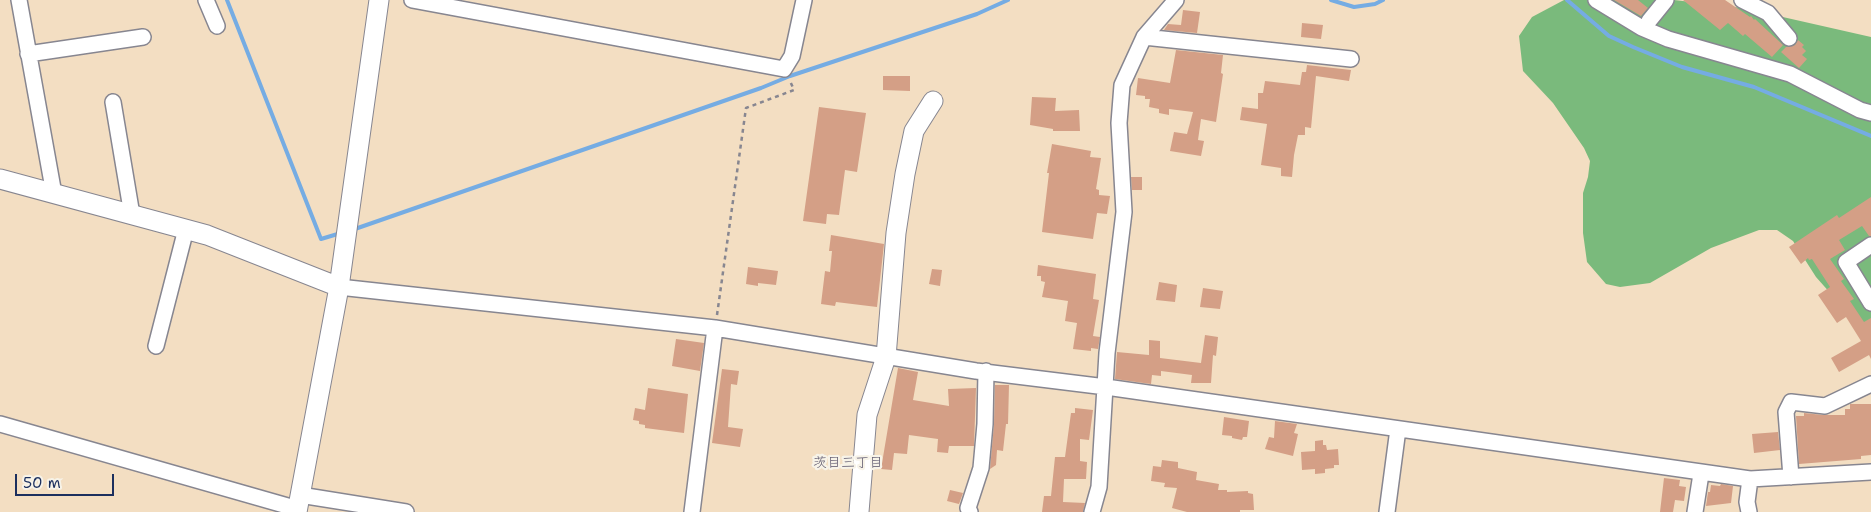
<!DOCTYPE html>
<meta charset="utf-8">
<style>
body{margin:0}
#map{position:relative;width:1871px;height:512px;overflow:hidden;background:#f3dec2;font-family:"Shantell Sans",sans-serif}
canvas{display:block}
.scale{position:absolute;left:15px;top:474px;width:99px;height:22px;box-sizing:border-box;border:2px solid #1b2f5e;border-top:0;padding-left:6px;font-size:15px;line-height:18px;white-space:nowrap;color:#1b2f5e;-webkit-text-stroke:4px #f7f3e8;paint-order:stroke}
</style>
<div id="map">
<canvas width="1871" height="512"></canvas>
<div class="scale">50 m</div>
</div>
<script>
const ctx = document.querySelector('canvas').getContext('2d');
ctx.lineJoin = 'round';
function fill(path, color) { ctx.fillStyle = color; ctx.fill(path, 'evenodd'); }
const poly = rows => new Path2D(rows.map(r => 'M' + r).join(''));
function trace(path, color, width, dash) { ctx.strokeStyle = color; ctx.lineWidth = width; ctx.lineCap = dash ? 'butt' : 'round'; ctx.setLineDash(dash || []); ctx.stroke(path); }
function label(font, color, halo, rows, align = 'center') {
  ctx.font = font + ' "Shantell Sans","Klee One",sans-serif'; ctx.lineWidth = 4.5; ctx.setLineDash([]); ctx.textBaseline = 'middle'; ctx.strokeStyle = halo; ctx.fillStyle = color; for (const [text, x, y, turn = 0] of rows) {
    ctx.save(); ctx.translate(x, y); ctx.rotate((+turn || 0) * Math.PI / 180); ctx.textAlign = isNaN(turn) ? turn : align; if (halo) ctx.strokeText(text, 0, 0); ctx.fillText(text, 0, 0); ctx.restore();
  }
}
const forest = poly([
 [1564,0,1674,0,1743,8,1871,37,1871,339,1816,277,1793,241,1777,230,1759,230,1711,248,1650,283,1620,287,1606,284,1587,262,1583,233,1583,193,1588,177,1590,161,1584,148,1553,103,1523,71,1519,36,1532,17]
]);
const stream = poly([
 [227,0,321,239,341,233],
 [1331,0,1354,7,1375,4,1383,0],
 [1567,0,1609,36,1633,47,1682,67,1754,87,1871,136],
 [352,230,761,88,790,76,977,14,1008,0]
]);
const building = poly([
 [1614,0,1638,0,1648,8,1641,16],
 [1683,0,1725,0,1750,17,1751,16,1754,20,1755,19,1783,45,1772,57,1745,34,1743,36,1728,23,1720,30],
 [1183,10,1200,12,1197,33,1164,30,1168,24,1181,25],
 [1302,23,1323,25,1321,39,1301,37],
 [1798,40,1804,45,1802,47,1806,51,1802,55,1807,59,1799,68,1781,52,1786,47,1795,45],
 [1176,50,1223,55,1221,73,1223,74,1216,122,1201,119,1198,140,1204,141,1201,156,1170,151,1174,132,1187,134,1193,112,1169,109,1169,115,1159,113,1159,109,1149,107,1150,99,1145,99,1145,96,1136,95,1138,78,1170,83],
 [1307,65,1351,70,1349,81,1316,76,1311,128,1305,127,1305,135,1298,135,1294,155,1292,177,1281,176,1281,168,1261,165,1267,124,1240,120,1242,107,1258,109,1258,93,1263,93,1265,81,1300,85,1302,72,1306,72],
 [883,76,910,76,910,91,883,90],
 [1032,97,1056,98,1055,111,1079,110,1080,131,1053,131,1053,129,1030,125],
 [819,107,866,113,857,172,845,170,839,215,827,214,826,224,803,221],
 [1052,144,1091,151,1090,157,1101,158,1096,189,1099,190,1099,195,1110,196,1107,214,1097,213,1093,239,1042,232,1049,173,1047,173],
 [1131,177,1142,177,1142,190,1132,190],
 [1871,197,1871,236,1869,236,1862,226,1839,240,1845,250,1830,259,1844,279,1841,281,1854,299,1850,301,1864,322,1871,318,1871,359,1869,355,1839,372,1831,358,1861,341,1846,317,1837,323,1818,295,1830,287,1812,259,1809,260,1808,258,1801,264,1789,247,1837,215,1839,218],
 [831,235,884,244,877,307,836,302,835,306,821,304,825,271,830,272,832,251,829,251],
 [1038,265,1096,274,1093,299,1099,300,1093,336,1100,337,1098,349,1091,348,1091,351,1073,349,1077,323,1065,321,1068,301,1042,297,1045,282,1041,281,1041,276,1037,276],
 [748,267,778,271,776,285,758,283,758,286,746,284],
 [932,269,942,270,940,286,929,284],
 [1159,282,1177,285,1175,302,1156,300],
 [1203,288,1223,291,1220,309,1200,307],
 [1205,335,1218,337,1216,356,1213,355,1211,383,1191,383,1192,375,1161,371,1161,376,1152,375,1151,384,1115,379,1117,352,1149,355,1149,340,1160,341,1160,358,1201,363],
 [676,339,704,343,700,371,672,366],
 [898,368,918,372,913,400,949,406,948,389,976,388,974,446,949,446,948,453,937,452,938,439,909,435,907,454,894,453,892,470,881,469],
 [722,369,739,371,737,385,731,384,728,427,743,429,740,447,712,443],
 [995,385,1009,385,1008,424,1006,424,1003,451,997,450,996,465,990,469,994,424],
 [648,388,688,394,684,433,645,428,645,425,639,424,639,421,633,420,635,408,645,410],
 [1850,404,1871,404,1871,455,1861,456,1861,459,1799,464,1796,416,1804,416,1804,413,1823,415,1845,415,1845,409,1850,409],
 [1075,408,1093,410,1089,440,1080,439,1080,461,1087,462,1086,479,1064,479,1063,502,1085,503,1083,512,1042,512,1044,496,1051,496,1055,457,1065,457,1071,413,1075,413],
 [1224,417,1249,421,1247,437,1243,437,1242,440,1232,438,1232,436,1222,435],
 [1275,421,1297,424,1294,433,1298,434,1293,456,1265,449,1269,437,1274,438],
 [1778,432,1780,450,1754,453,1752,434],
 [1323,440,1323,445,1326,445,1327,450,1338,449,1339,465,1334,465,1334,468,1325,469,1325,473,1315,474,1315,469,1302,470,1301,452,1315,451,1315,441],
 [1162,460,1178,462,1178,468,1197,472,1196,480,1219,484,1218,490,1227,490,1227,492,1248,491,1248,493,1253,494,1254,510,1240,510,1240,512,1187,512,1172,508,1177,488,1164,487,1165,483,1151,481,1153,466,1161,467],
 [1664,478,1680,480,1679,486,1686,487,1684,501,1675,500,1673,512,1660,512],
 [1721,484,1733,486,1731,503,1706,506,1708,492,1710,492,1711,485,1720,486],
 [950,490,963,493,959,504,947,501]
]);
const path = poly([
 [717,315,746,108,794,90,790,81]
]);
const minor = poly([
 [19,0,54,194],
 [206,0,217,26],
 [412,0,784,69,792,56,804,0],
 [1596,0,1642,28,1668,39,1790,74,1860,110,1871,113],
 [1742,0,1768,13,1789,38],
 [1649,21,1666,0],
 [1144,37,1351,59],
 [28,54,143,37],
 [113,102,132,215],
 [1871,245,1846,262,1871,303],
 [339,287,715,328,976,371,1106,387,1750,479,1871,472],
 [156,346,186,229],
 [0,424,298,509],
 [1791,477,1786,412,1791,402,1825,406,1871,384],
 [300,495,406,512],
 [692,512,715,328],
 [970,512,968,508,981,468,985,424,986,371],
 [1092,512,1099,487,1107,353,1124,212,1119,123,1122,85,1144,37,1176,0],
 [1387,512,1398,429],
 [1695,512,1701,474],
 [1749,512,1747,502,1750,479]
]);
const tertiary = poly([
 [0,179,207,235,339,287,379,0],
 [297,512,339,287],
 [859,512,867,415,886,357,896,233,905,174,914,131,933,101]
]);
const neighbourhoodNames = [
 ["茨目三丁目",848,463]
];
fill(forest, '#7aba7c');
trace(stream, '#75ace3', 4);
fill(building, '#d49f86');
trace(minor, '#878690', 18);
trace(tertiary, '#878690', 21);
trace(path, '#878690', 2.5, [4, 4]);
trace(minor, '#fff', 15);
trace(tertiary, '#fff', 19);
label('14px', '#5c566c', '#f7f3e8', neighbourhoodNames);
</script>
